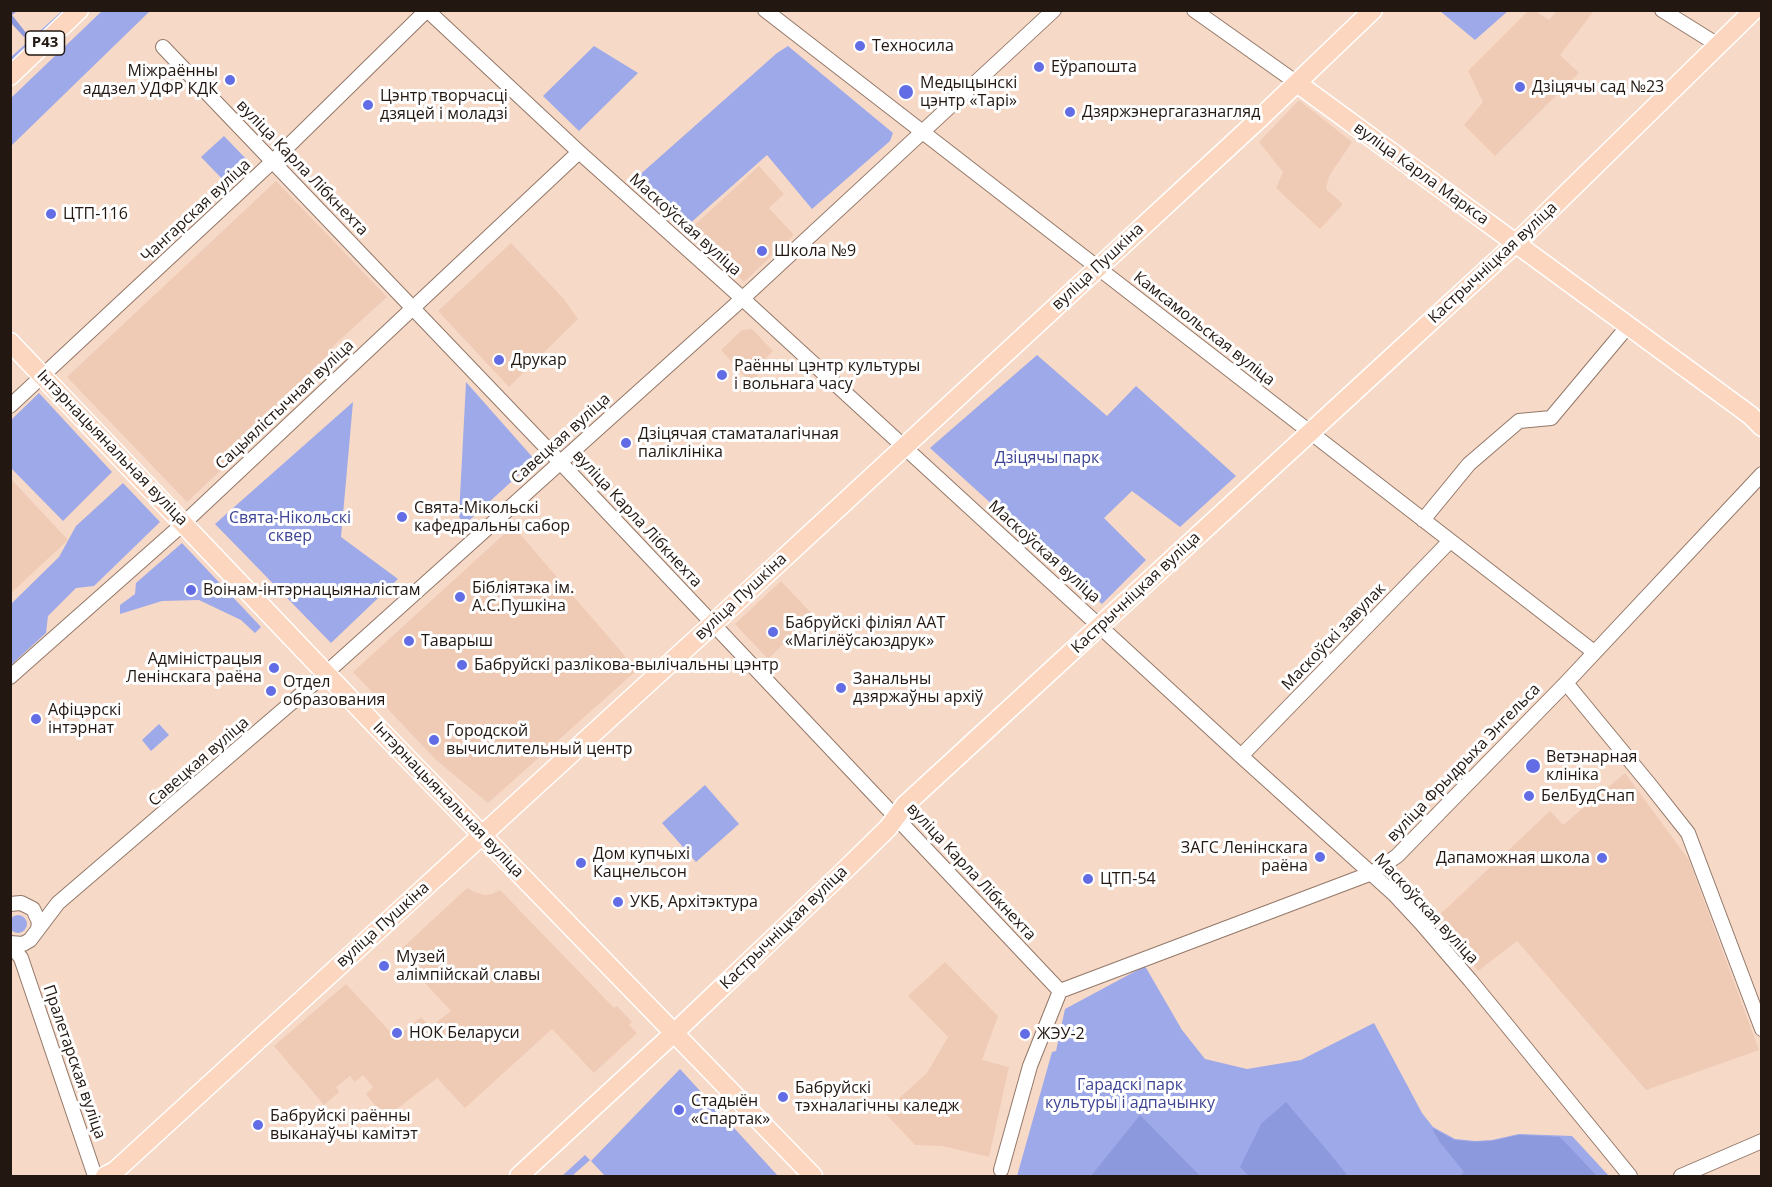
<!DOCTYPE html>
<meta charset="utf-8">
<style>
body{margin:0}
#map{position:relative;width:1772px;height:1187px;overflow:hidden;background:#f7d9c8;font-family:"Open Sans",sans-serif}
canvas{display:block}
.frame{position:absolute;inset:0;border:12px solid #221711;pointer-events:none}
</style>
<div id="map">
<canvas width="1772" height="1187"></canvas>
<div class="frame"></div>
</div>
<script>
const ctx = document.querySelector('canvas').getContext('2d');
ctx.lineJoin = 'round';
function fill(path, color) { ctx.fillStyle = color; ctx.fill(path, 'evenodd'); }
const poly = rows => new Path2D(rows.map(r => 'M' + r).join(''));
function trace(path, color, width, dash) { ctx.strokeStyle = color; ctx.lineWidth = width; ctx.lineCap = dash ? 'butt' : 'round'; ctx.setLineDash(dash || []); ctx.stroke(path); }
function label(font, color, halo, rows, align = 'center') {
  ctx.font = font + ' "Open Sans",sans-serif'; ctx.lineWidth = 6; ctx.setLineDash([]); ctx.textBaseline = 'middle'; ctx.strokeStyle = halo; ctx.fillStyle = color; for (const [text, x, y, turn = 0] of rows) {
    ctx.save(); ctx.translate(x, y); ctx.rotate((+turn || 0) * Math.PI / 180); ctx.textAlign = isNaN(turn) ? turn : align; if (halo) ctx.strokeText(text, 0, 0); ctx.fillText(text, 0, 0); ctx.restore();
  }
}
const built = poly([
 [1528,11,1535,11,1549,20,1557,11,1594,11,1560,55,1579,73,1495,156,1464,125,1483,102,1468,71],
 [1299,100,1352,142,1329,176,1326,189,1343,204,1320,229,1276,188,1283,172,1259,142],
 [759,166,784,194,769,208,794,235,744,282,716,254,688,231],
 [276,181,387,297,332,347,341,358,187,502,67,377],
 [511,243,563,298,578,319,509,387,438,311],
 [752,329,773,351,760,364,764,368,758,374,754,387,721,350,742,330],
 [11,479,68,540,11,593],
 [513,526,637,670,488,803,435,759,353,672],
 [781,581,813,615,768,659,735,624],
 [1625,773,1689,860,1759,1050,1646,1090,1517,941,1478,971,1433,921,1550,811,1563,825],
 [467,888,477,893,485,895,492,894,500,890,614,1008,617,1006,632,1022,629,1025,637,1033,594,1073,552,1029,465,1108,437,1078,385,1118,366,1094,373,1087,363,1075,355,1082,350,1076,336,1087,339,1092,324,1105,274,1046,346,984,396,1038,421,1017,430,1027,451,1011,397,953],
 [945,962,998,1016,982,1060,1009,1067,989,1157,942,1146,915,1145,884,1112,927,1073,948,1037,908,996]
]);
const green = poly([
 [103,10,150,11,11,146,11,98],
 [62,11,79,11,11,76,10,58],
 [1440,11,1508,11,1475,40],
 [594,46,638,73,579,131,543,96],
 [788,46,893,133,890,141,812,209,767,155,687,226,635,179,777,53],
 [224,136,249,162,227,184,201,157],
 [1037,355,1107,416,1136,386,1236,476,1180,527,1132,491,1104,518,1146,560,1102,604,930,448],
 [466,382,535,460,463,526,459,516],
 [39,393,112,472,63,521,11,468,11,420],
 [353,402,341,537,398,579,331,643,215,524],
 [123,483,160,522,94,586,76,588,48,616,46,633,11,665,11,604,59,557,76,526],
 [182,543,261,627,255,633,241,620,199,600,162,601,120,614,120,605,135,594,136,583],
 [159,724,169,735,151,751,142,740],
 [705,785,739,824,696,862,662,823],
 '9 924a9 9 0 1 1 18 0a9 9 0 1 1-18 0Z',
 [1145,966,1182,1030,1205,1059,1247,1069,1301,1060,1374,1023,1422,1113,1433,1127,1455,1139,1475,1141,1492,1140,1519,1134,1572,1136,1609,1176,1017,1176,1052,1052,1056,1051,1065,1009],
 [680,1069,778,1176,605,1176,591,1161],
 [585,1155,590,1160,572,1176,562,1176]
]);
const forest = poly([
 [11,10,17,11,12,15,27,34,24,37,11,23],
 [1286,1102,1331,1155,1348,1176,1249,1176,1240,1167,1261,1124],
 [1140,1115,1200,1176,1091,1176],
 [1432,1128,1454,1140,1474,1142,1492,1141,1519,1135,1560,1137,1597,1176,1460,1176,1464,1172,1439,1141]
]);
const minor = poly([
 [427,10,579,152,732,289,1241,756,1394,894,1421,923,1470,980,1630,1176],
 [765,10,1594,652],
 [1194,10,1297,83],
 [1662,10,1718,45],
 [163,47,560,462,1060,991],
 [10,406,273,161,427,10],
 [1423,520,1469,464,1519,421,1551,418,1628,326],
 [10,677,184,523,579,152],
 [1566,683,1650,785,1688,833,1762,1029],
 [1241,756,1450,541],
 [10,904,21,903,33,909,39,922,38,929],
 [10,943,23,944,30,940,58,903,326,673,742,299,1054,10],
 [10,944,21,958,95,1176],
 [1001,1170,1030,1066,1060,991,1372,873,1397,856,1566,683,1762,474],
 [1681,1176,1762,1141]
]);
const major = poly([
 [10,76,79,10],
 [1297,83,1750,415,1762,427],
 [10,342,377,727,813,1176],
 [105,1176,115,1171,704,632,1258,120,1373,10],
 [519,1176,674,1033,843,872,888,828,905,805,1516,243,1754,10]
]);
const markers = [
 [860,46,6,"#626ce4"],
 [1039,67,6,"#626ce4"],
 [230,80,6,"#626ce4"],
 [1520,87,6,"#626ce4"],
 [906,92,8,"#626ce4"],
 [368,105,6,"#626ce4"],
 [1070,112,6,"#626ce4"],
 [51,214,6,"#626ce4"],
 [762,251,6,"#626ce4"],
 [499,360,6,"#626ce4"],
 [722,375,6,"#626ce4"],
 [626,443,6,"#626ce4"],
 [402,517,6,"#626ce4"],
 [191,590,6,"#626ce4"],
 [460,597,6,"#626ce4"],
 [773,632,6,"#626ce4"],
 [409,641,6,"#626ce4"],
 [462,665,6,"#626ce4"],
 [274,668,6,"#626ce4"],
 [841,688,6,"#626ce4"],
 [271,691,6,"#626ce4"],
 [36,719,6,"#626ce4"],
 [434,740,6,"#626ce4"],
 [1533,766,8,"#626ce4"],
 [1529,796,6,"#626ce4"],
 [1320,857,6,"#626ce4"],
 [1602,858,6,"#626ce4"],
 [581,863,6,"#626ce4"],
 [1088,879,6,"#626ce4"],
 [618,902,6,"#626ce4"],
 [384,966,6,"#626ce4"],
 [397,1033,6,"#626ce4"],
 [1025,1034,6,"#626ce4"],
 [783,1097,6,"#626ce4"],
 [679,1110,6,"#626ce4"],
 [258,1125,6,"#626ce4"]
];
const shields = [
 [45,43,39]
];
const shieldNames = [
 ["Р43",45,43]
];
const poiNames = [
 ["Техносила",872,46],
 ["Еўрапошта",1051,67],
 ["Міжраённы",218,71,"right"],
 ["аддзел УДФР КДК",218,89,"right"],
 ["Медыцынскі",920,83],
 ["цэнтр «Тарі»",920,101],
 ["Дзіцячы сад №23",1532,87],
 ["Цэнтр творчасці",380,96],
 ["дзяцей і моладзі",380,114],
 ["Дзяржэнергагазнагляд",1082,112],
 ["ЦТП-116",63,214],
 ["Школа №9",774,251],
 ["Друкар",511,360],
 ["Раённы цэнтр культуры",734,366],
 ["і вольнага часу",734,384],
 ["Дзіцячая стаматалагічная",638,434],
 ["паліклініка",638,452],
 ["Свята-Мікольскі",414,508],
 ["кафедральны сабор",414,526],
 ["Бібліятэка ім.",472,588],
 ["А.С.Пушкіна",472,606],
 ["Воінам-інтэрнацыяналістам",203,590],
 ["Бабруйскі філіял ААТ",785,623],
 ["«Магілёўсаюздрук»",785,641],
 ["Таварыш",421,641],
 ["Адміністрацыя",262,659,"right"],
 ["Ленінскага раёна",262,677,"right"],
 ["Бабруйскі разлікова-вылічальны цэнтр",474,665],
 ["Занальны",853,679],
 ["дзяржаўны архіў",853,697],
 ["Отдел",283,682],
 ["образования",283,700],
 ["Афіцэрскі",48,710],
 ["інтэрнат",48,728],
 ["Городской",446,731],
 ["вычислительный центр",446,749],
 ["Ветэнарная",1546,757],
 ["клініка",1546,775],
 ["БелБудСнап",1541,796],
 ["ЗАГС Ленінскага",1308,848,"right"],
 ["раёна",1308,866,"right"],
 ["Дом купчыхі",593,854],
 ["Кацнельсон",593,872],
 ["Дапаможная школа",1590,858,"right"],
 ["ЦТП-54",1100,879],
 ["УКБ, Архітэктура",630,902],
 ["Музей",396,957],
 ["алімпійскай славы",396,975],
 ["НОК Беларуси",409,1033],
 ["ЖЭУ-2",1037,1034],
 ["Бабруйскі",795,1088],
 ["тэхналагічны каледж",795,1106],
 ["Стадыён",691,1101],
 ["«Спартак»",691,1119],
 ["Бабруйскі раённы",270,1116],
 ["выканаўчы камітэт",270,1134]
];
const streetNames = [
 ["вуліца Карла Лібкнехта",302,168,46],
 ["вуліца Карла Маркса",1421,174,36],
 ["Чангарская вуліца",196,211,-43],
 ["Маскоўская вуліца",685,225,42],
 ["Кастрычніцкая вуліца",1493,263,-43],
 ["вуліца Пушкіна",1098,267,-43],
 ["Камсамольская вуліца",1204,329,38],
 ["Сацыялістычная вуліца",285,405,-43],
 ["Савецкая вуліца",561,439,-42],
 ["Інтэрнацыянальная вуліца",112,448,46],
 ["вуліца Карла Лібкнехта",637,519,47],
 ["Маскоўская вуліца",1044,552,42],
 ["Кастрычніцкая вуліца",1136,593,-43],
 ["вуліца Пушкіна",741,597,-43],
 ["Маскоўскі завулак",1334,637,-46],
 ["Савецкая вуліца",199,762,-41],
 ["вуліца Фрыдрыха Энгельса",1464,763,-46],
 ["Інтэрнацыянальная вуліца",448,800,46],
 ["вуліца Карла Лібкнехта",971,872,47],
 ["Маскоўская вуліца",1426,909,47],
 ["вуліца Пушкіна",383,925,-42],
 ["Кастрычніцкая вуліца",784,928,-44],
 ["Пралетарская вуліца",74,1062,71]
];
const parkNames = [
 ["Дзіцячы парк",1047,458],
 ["Свята-Нікольскі",290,518],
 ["сквер",290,536],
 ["Гарадскі парк",1130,1085],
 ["культуры і адпачынку",1130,1103]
];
fill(built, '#efcbb6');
fill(green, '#9da9e8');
fill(forest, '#8d99dd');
trace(minor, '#937868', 16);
trace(major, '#fff', 21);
trace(minor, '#fff', 14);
trace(major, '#fcd6be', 18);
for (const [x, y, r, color] of markers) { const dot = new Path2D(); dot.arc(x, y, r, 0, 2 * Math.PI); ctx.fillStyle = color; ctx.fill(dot); trace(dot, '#fff', 2); }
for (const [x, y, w] of shields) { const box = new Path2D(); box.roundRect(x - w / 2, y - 12, w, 24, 4.5); ctx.fillStyle = '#fff'; ctx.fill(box); trace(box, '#221711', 1.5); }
label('bold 15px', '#221711', null, shieldNames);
label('16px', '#221711', '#fff', poiNames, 'left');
label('16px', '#221711', '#fff', streetNames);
label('16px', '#3d4494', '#fff', parkNames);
</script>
